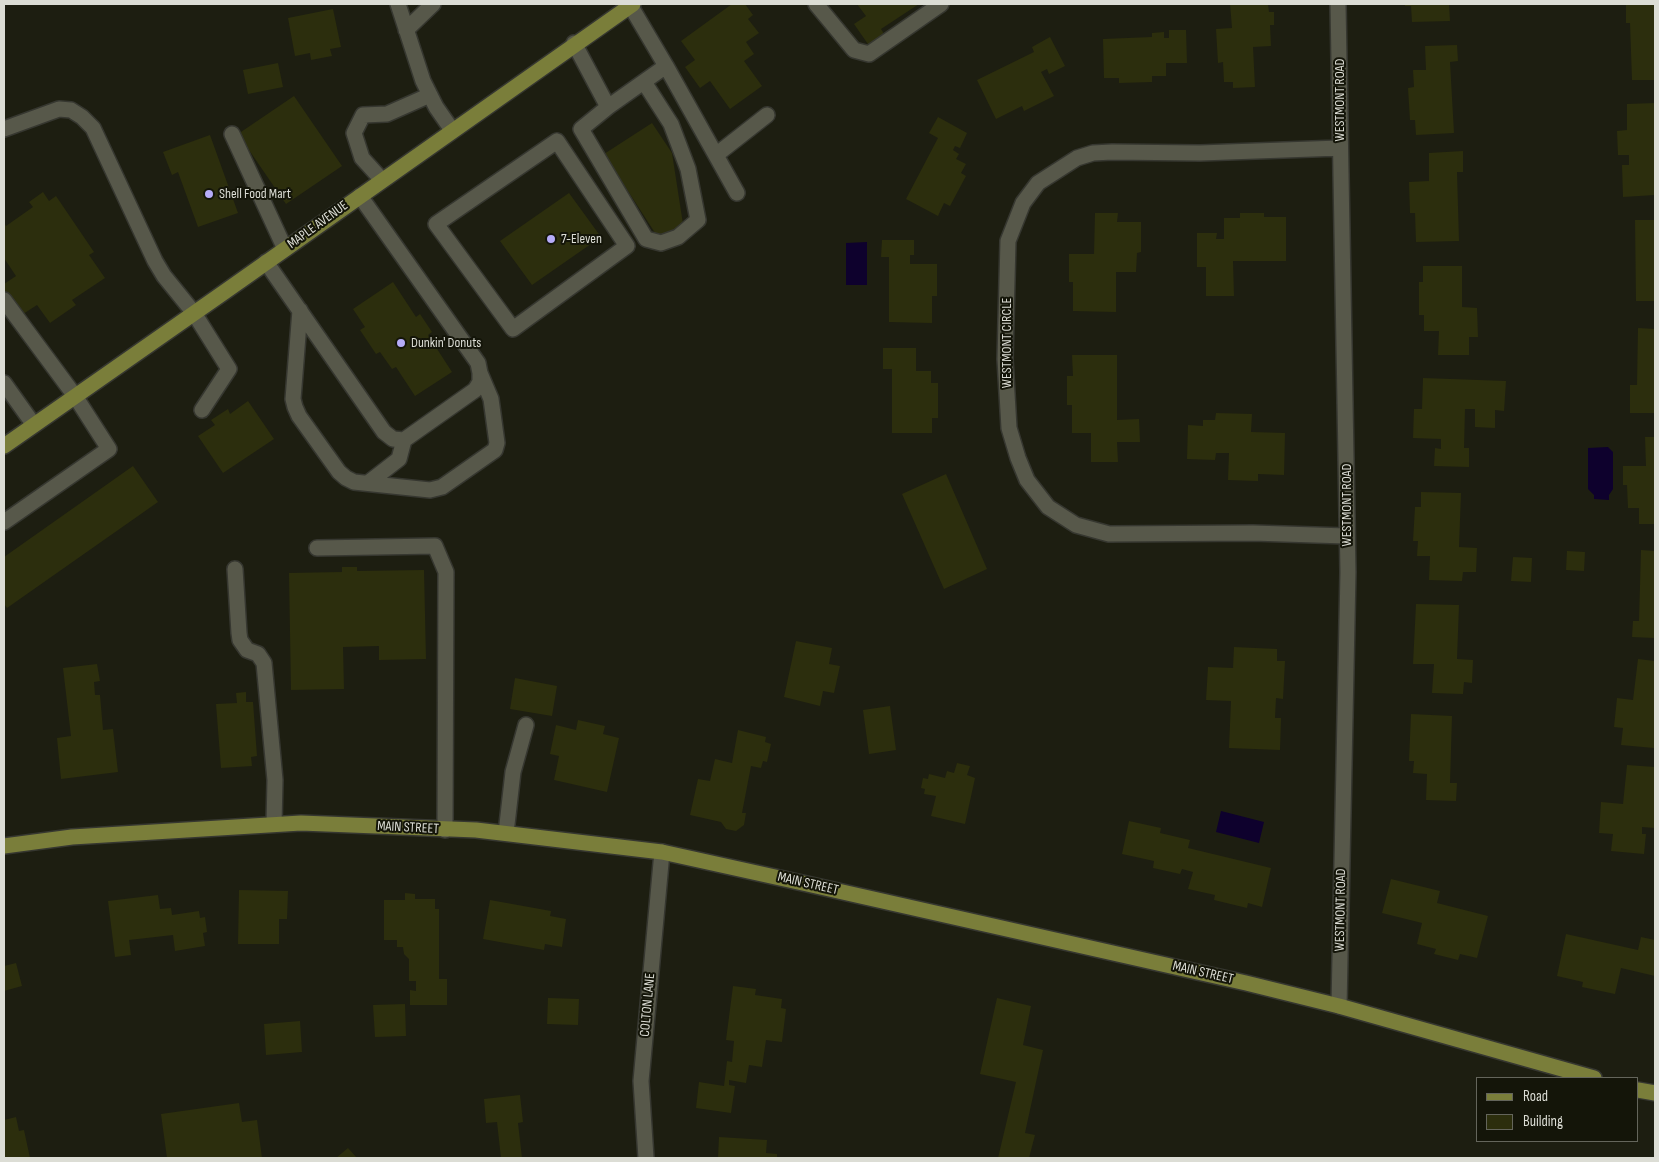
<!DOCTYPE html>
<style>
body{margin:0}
#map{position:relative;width:1659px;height:1162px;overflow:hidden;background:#1d1e11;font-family:"Sofia Sans Condensed",sans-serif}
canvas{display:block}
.frame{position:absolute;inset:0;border:5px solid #dcddd5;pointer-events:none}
.legend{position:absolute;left:1476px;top:1077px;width:162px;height:65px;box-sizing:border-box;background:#141509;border:1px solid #64655b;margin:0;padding:6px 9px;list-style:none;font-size:15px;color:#dcddd5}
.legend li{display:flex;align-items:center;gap:10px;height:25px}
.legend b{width:25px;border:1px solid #64655b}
</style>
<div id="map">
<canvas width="1659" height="1162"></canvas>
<div class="frame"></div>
<ul class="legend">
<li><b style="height:6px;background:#7a7e3a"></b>Road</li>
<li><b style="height:14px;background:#2c2e0d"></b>Building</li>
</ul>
</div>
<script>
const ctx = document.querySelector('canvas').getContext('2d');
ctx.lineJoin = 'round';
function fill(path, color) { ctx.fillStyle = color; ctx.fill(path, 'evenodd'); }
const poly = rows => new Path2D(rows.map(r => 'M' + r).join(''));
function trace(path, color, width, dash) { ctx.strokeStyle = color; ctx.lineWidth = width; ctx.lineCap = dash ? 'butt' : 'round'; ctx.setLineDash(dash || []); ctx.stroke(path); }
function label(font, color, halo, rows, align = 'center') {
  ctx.font = font + ' "Sofia Sans Condensed",sans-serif'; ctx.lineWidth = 4; ctx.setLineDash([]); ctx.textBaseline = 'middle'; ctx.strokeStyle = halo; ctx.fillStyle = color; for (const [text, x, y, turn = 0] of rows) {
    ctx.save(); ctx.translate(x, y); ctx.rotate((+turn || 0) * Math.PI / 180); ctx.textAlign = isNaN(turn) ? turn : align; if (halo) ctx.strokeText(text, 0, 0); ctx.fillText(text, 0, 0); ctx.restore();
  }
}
const water = poly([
 [867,242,867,285,846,285,846,243],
 [1608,447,1613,452,1613,489,1609,495,1609,500,1594,499,1594,495,1588,489,1588,448],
 [1221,811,1264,822,1259,843,1216,832]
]);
const building = poly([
 [732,4,745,4,753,15,748,19,759,33,746,42,754,54,744,61,762,86,730,109,710,81,700,88,685,67,695,60,681,41],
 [857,4,919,4,881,29,886,37,870,47,854,24,866,16],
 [1230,4,1268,4,1269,12,1274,12,1274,25,1270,25,1271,46,1253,47,1255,87,1233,88,1233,82,1224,82,1223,62,1218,63,1216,29,1232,28],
 [1405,4,1449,4,1450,21,1412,22,1411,6,1405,6],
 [1626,5,1655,5,1655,80,1632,80,1630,23,1626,23],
 [333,9,341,47,330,49,332,56,311,60,310,53,295,56,288,18],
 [1169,30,1186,30,1187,63,1166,63,1166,76,1152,76,1152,82,1119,83,1119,78,1104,78,1103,39,1152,37,1152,33,1164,32,1164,38,1169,38],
 [1050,37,1065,66,1049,74,1047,69,1041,72,1054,96,1024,111,1022,106,996,119,977,80,1034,52,1032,47],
 [1457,45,1458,61,1450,62,1454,133,1416,135,1415,120,1410,120,1408,88,1414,87,1413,70,1426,70,1425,46],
 [278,63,283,87,248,94,243,70],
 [294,96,342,166,286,204,238,134],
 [1655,103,1655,195,1623,197,1622,165,1629,165,1629,155,1618,155,1617,131,1627,130,1627,104],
 [938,117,967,133,960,148,955,146,953,150,959,154,956,159,966,164,961,173,966,176,950,206,944,203,938,216,906,199,938,138,929,133],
 [652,123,672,153,683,224,659,239,604,154],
 [210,135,238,213,198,227,178,172,172,175,163,152],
 [1463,151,1463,172,1457,172,1459,241,1416,242,1415,213,1410,213,1409,182,1429,181,1429,153],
 [43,192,49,201,56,196,94,252,89,255,105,278,72,300,76,305,50,323,37,305,20,316,4,291,4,284,16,276,4,258,4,223,6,226,33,207,29,202],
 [569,193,601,237,532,285,500,241],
 [1095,213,1118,213,1117,222,1141,222,1141,252,1137,253,1136,272,1116,272,1116,312,1073,311,1073,282,1069,282,1069,254,1094,254],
 [1240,213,1264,213,1264,217,1286,217,1286,261,1233,261,1234,296,1206,296,1206,267,1197,267,1197,233,1217,233,1216,239,1224,239,1224,218,1240,218],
 [1635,220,1655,220,1655,301,1636,301],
 [882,240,914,240,914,255,910,255,910,264,937,264,937,296,932,296,932,323,889,322,889,257,881,257],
 [1423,266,1462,266,1462,307,1477,308,1478,337,1469,337,1469,355,1438,355,1439,331,1424,331,1424,315,1419,315,1419,282,1423,282],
 [393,282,416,317,420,314,432,332,428,335,452,372,415,396,396,367,392,369,380,352,376,354,360,330,365,327,353,309],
 [1638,328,1655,329,1655,413,1630,413,1630,385,1637,385],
 [883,348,916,348,916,371,931,371,931,383,938,383,938,418,932,418,932,433,892,433,892,369,883,369],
 [1072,355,1117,355,1117,420,1139,419,1140,442,1117,442,1118,462,1091,462,1091,433,1072,433,1072,405,1067,405,1067,376,1073,376],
 [1423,378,1506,381,1504,411,1495,410,1495,428,1475,427,1475,409,1465,409,1464,448,1469,448,1469,467,1434,466,1435,448,1441,449,1441,439,1413,438,1414,409,1422,409],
 [248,401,274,439,223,473,198,436,215,425,211,420,228,409,230,414],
 [1216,413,1252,414,1251,432,1285,433,1284,475,1258,474,1258,481,1228,480,1229,453,1216,453,1215,460,1187,459,1188,425,1203,426,1203,420,1215,420],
 [1645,437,1655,437,1655,524,1639,524,1639,508,1628,508,1627,485,1623,485,1623,466,1646,466],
 [133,466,158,502,7,608,4,604,4,557],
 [946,474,987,569,944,589,902,494],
 [1421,492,1461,493,1459,547,1477,548,1476,572,1463,572,1462,581,1429,580,1430,556,1417,556,1418,541,1413,541,1415,507,1421,507],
 [1641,550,1655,551,1655,638,1632,637,1633,621,1639,621],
 [1567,551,1585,552,1584,571,1566,570],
 [1513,557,1532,558,1531,582,1511,581],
 [342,567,357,567,357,571,424,570,426,659,379,660,379,646,343,647,344,689,291,690,289,573,342,572],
 [1416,604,1459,605,1457,659,1473,660,1472,683,1464,682,1463,694,1432,693,1434,664,1413,664],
 [796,641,832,648,829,664,840,666,834,693,823,691,820,706,784,697],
 [1234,647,1277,649,1277,661,1285,661,1283,699,1276,698,1275,718,1281,718,1280,750,1229,748,1231,701,1206,700,1208,667,1233,668],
 [1638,659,1655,661,1655,733,1654,748,1621,745,1623,728,1614,727,1617,698,1633,700],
 [97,664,100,681,94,682,95,695,100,695,103,730,113,729,118,772,61,779,57,738,71,736,63,668],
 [515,678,557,686,552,716,510,709],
 [246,692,246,702,253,702,257,756,251,757,252,766,221,768,216,704,237,703,236,693],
 [890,706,896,750,869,754,863,710],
 [1411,714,1452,716,1450,783,1457,783,1456,801,1426,800,1427,774,1413,773,1414,761,1409,761],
 [578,720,605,726,603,734,619,738,607,792,554,780,559,756,550,754,556,725,576,730],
 [738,730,766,737,765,742,771,744,767,762,763,761,761,768,751,766,742,813,746,813,744,825,736,831,726,829,721,822,690,815,698,779,710,781,715,759,732,763],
 [957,763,970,766,967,775,975,778,965,824,931,816,936,796,924,794,925,789,921,788,923,778,928,779,929,774,945,778,947,771,954,773],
 [1627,765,1655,767,1655,828,1642,827,1642,834,1646,834,1644,854,1611,851,1613,834,1599,833,1601,802,1623,804],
 [1129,821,1161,828,1160,833,1190,840,1188,848,1271,868,1262,907,1248,903,1247,908,1214,900,1215,895,1188,889,1193,872,1182,869,1180,874,1153,868,1154,861,1122,854],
 [1391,879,1440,891,1437,903,1488,916,1477,958,1460,954,1458,960,1434,954,1436,949,1417,944,1422,923,1382,913],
 [239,890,288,891,287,919,279,919,279,944,238,944],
 [405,893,415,894,415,899,435,899,435,909,439,909,439,979,447,979,447,1005,410,1005,410,990,416,991,416,981,409,981,409,959,404,954,403,947,397,947,397,940,384,940,384,900,405,900],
 [158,895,160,909,171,908,172,915,199,911,200,918,205,917,207,932,203,933,205,946,175,951,173,935,129,940,131,955,115,957,108,901],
 [490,900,551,911,550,916,566,919,562,947,545,944,544,950,483,939],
 [1566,934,1638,950,1641,937,1655,940,1655,976,1621,968,1615,994,1582,987,1583,982,1557,976],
 [16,963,22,986,4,991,4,966],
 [733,986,756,989,755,995,782,999,781,1008,786,1009,782,1042,766,1040,762,1067,749,1065,746,1083,729,1080,729,1085,735,1086,731,1113,696,1108,699,1082,724,1086,727,1061,732,1062,734,1041,726,1040],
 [548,998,579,999,578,1025,547,1024],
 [997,998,1031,1006,1023,1045,1043,1050,1025,1133,1035,1135,1029,1158,998,1158,1016,1082,980,1074],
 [405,1004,406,1036,375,1037,373,1005],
 [300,1021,302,1052,266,1055,264,1024],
 [520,1095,523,1122,518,1123,522,1158,501,1158,497,1122,486,1123,484,1099],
 [239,1103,242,1122,257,1120,262,1158,167,1158,161,1114],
 [16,1117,19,1131,24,1130,30,1158,4,1158,4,1120],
 [719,1137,767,1140,766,1153,777,1154,777,1158,718,1158],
 [348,1148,357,1158,336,1158]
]);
const minor = poly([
 [398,4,423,81,436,107,452,130],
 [816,4,854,50,869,54,941,4],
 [1338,4,1348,572,1339,1006],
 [630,5,666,66],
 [406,30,433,4],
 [574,43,608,107,666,66,737,193],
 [608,107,581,129,646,239,661,243,678,237,698,220,688,169,671,124,644,82],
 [4,129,59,109,71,110,82,117,93,128,155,261,164,276,194,313,229,369,202,410],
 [232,134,285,249],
 [557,141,627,246,513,329,436,224,557,141],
 [1340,148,1200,153,1112,152,1093,153,1077,158,1038,183,1023,203,1008,241,1005,359,1009,428,1018,458,1027,480,1048,507,1076,525,1109,534,1253,533,1346,536],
 [716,155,767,115],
 [382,180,362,158,354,133,363,115,387,114,430,95],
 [266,262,384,432,393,439,404,440,475,390,480,382,480,373,478,363,360,196],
 [4,300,75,396,109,449,4,522],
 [300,310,293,399,295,407,299,416,339,472,346,478,354,482,430,490,442,487,495,450,497,443,491,399,480,373],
 [4,383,34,425],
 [368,483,399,459,404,440],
 [317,548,435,546,446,572,445,830],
 [235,569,239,633,240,640,247,650,258,654,264,663,275,780,274,824],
 [506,833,513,772,526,725],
 [646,1158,641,1081,662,852]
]);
const major = poly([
 [4,446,223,293,633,4],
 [4,846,72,837,301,823,476,830,662,852,807,884,1246,983,1339,1006,1594,1078],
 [1638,1090,1655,1093]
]);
const markers = [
 [209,194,5,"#b6acf8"],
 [551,239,5,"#b6acf8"],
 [401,343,5,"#b6acf8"]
];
const streetNames = [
 ["WESTMONT ROAD",1340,100,-90],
 ["MAPLE AVENUE",318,225,-36],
 ["WESTMONT CIRCLE",1007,343,-90],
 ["WESTMONT ROAD",1347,505,-90],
 ["MAIN STREET",408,828,3],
 ["MAIN STREET",808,884,13],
 ["WESTMONT ROAD",1341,910,-89],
 ["MAIN STREET",1203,973,13],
 ["COLTON LANE",648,1005,-85]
];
const poiNames = [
 ["Shell Food Mart",219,194],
 ["7-Eleven",561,239],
 ["Dunkin' Donuts",411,343]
];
fill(water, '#0e012d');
fill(building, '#2c2e0d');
trace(minor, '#363730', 18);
trace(major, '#363730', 18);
trace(minor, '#57584a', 15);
trace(major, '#7a7e3a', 15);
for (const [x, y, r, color] of markers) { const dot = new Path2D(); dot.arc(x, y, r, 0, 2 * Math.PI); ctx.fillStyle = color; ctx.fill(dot); trace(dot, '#141509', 2); }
label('14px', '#dcddd5', '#141509', streetNames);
label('14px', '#dcddd5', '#141509', poiNames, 'left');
</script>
